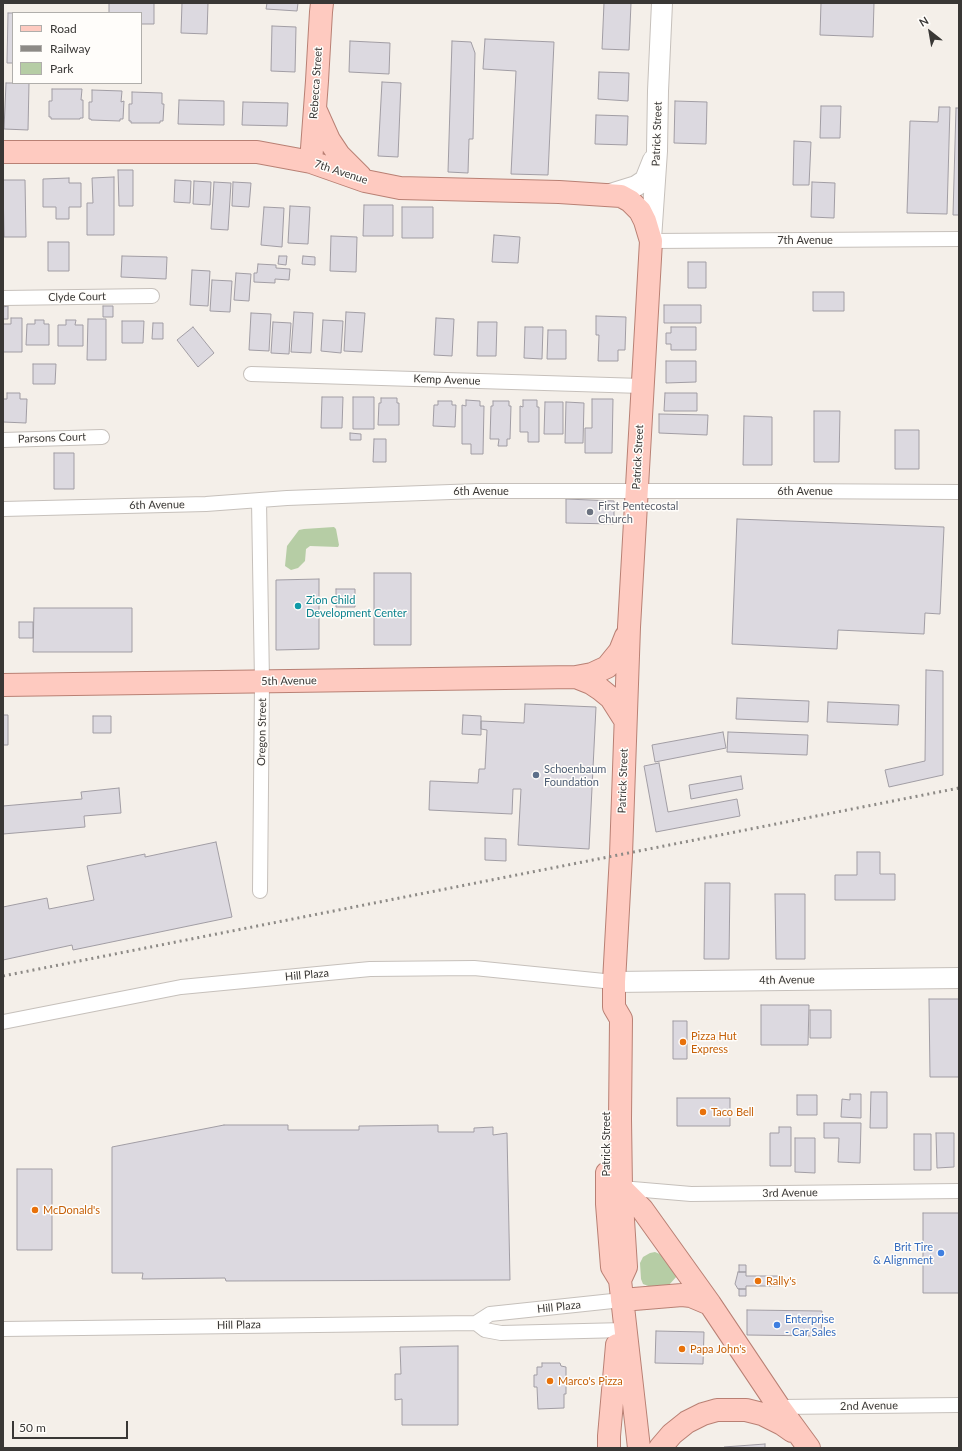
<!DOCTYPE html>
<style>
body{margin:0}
#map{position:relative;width:962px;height:1451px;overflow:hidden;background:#f4efe9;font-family:Lato,sans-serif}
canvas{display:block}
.frame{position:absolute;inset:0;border:4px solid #393735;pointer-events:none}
.legend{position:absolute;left:12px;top:12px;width:130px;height:72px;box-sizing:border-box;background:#fffdfa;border:1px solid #b0aeab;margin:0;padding:5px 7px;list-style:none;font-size:12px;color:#393735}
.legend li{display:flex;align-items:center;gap:8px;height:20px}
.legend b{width:20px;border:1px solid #b0aeab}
.north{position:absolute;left:910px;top:12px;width:40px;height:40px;-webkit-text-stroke:3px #fffdfa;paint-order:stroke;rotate:329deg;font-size:11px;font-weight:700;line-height:16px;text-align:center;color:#393735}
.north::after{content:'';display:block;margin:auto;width:14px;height:18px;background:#393735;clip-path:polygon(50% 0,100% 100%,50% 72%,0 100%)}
.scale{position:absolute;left:12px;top:1421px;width:116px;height:18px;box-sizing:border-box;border:2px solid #393735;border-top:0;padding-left:5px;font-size:12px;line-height:14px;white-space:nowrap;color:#393735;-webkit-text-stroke:3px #fffdfa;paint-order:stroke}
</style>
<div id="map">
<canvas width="962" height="1451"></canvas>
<div class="frame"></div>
<ul class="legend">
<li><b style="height:5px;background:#fecac0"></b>Road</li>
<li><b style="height:5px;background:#8d8a86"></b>Railway</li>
<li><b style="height:11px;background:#b6cda5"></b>Park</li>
</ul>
<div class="north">N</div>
<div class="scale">50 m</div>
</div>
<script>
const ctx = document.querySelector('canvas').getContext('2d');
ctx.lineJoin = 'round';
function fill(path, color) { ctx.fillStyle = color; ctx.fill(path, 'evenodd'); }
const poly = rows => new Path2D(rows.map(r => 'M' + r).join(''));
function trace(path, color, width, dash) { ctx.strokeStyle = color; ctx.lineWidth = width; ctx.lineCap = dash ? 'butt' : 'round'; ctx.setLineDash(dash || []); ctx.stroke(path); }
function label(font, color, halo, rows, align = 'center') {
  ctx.font = font + ' Lato,sans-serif'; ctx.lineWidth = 3; ctx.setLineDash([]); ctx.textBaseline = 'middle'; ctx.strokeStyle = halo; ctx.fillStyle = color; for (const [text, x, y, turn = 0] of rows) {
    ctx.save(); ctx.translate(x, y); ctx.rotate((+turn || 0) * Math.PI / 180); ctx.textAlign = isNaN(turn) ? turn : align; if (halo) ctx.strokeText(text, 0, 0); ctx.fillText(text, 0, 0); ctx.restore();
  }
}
const green = poly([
 [334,527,336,529,339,545,338,547,310,546,306,549,305,561,298,568,291,570,285,566,287,546,299,530,304,529],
 [655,1252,662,1255,677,1276,669,1285,651,1287,643,1284,641,1279,640,1263,643,1257,650,1253]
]);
const building = poly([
 [109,3,154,3,154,24,141,24,141,13,109,13,109,3],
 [182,3,208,3,207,34,181,33,182,3],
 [267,3,298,3,297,11,266,9,267,3],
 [604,3,631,3,629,50,602,49,604,3],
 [821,3,874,3,873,37,820,35,821,3],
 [8,13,33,13,13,13,13,63,7,63,8,13],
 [272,26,296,27,295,72,271,71,272,26],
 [485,39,554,42,548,175,511,174,516,71,483,69,485,39],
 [350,41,390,43,389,74,349,72,350,41],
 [452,41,471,42,475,53,473,139,469,139,468,173,448,172,452,41],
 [599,72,629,73,628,101,598,99,599,72],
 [382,82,401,83,398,157,378,156,382,82],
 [6,83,29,83,28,130,4,129,6,83],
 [52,89,82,89,81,100,83,100,83,118,80,118,80,119,51,119,51,117,49,117,49,101,52,101,52,89],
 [92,90,122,91,121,102,124,101,123,119,120,119,120,121,91,120,91,119,89,119,89,102,92,102,92,90],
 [132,92,162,93,162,104,164,104,163,121,160,121,160,123,131,123,131,121,129,121,129,104,132,104,132,92],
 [179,100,224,101,224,125,178,124,179,100],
 [675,101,707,102,706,144,674,143,675,101],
 [243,102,288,103,287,126,242,125,243,102],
 [821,106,841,106,840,138,820,138,821,106],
 [939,107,950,107,947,214,907,213,910,121,938,122,939,107],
 [956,108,959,108,959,215,953,215,956,108],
 [596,115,628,116,627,145,595,144,596,115],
 [794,141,811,142,809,185,793,185,794,141],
 [118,170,133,170,133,206,119,206,118,170],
 [114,177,114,235,87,235,87,203,93,203,92,178,114,177],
 [69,178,69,183,81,183,81,207,69,207,69,219,56,219,56,207,43,207,43,179,69,178],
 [3,180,25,180,26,237,4,237,3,180],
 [175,180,191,181,190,203,174,202,175,180],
 [194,181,211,182,210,205,193,204,194,181],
 [214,182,231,183,228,230,211,229,214,182],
 [233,182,251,183,249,207,232,206,233,182],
 [812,182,835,183,834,218,811,217,812,182],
 [364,205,393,205,393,236,363,236,364,205],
 [290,206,310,207,308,244,288,243,290,206],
 [264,207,284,208,282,247,261,245,264,207],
 [402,207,433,207,433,238,402,238,402,207],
 [494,235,520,237,518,263,492,262,494,235],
 [331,236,357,237,356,272,330,271,331,236],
 [48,242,69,242,69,271,48,271,48,242],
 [122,256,167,257,166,279,121,277,122,256],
 [279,256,287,256,286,265,278,264,279,256],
 [303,256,315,257,315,265,302,264,303,256],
 [688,262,706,262,706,288,688,288,688,262],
 [258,264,276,265,276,268,290,269,289,280,275,279,275,283,254,282,254,273,257,273,258,264],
 [192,270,210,271,208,306,190,305,192,270],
 [236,273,251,274,249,301,234,300,236,273],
 [212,280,232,281,230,312,210,311,212,280],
 [813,292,844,292,844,311,813,311,813,292],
 [664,305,701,305,701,323,664,323,664,305],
 [8,306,8,319,3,319,3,307,8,306],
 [103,306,113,306,113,317,103,317,103,306],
 [294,312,313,313,311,353,291,352,294,312],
 [346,312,365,313,362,352,344,351,346,312],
 [251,313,271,314,269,351,249,350,251,313],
 [596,316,626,317,625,350,618,350,618,361,598,361,599,335,596,335,596,316],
 [11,318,22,318,22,352,3,352,3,324,11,324,11,318],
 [436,318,454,319,452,356,434,355,436,318],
 [88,319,106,319,106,360,87,360,88,319],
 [35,320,44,320,44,324,49,324,49,345,26,345,27,324,35,324,35,320],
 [66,320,76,320,75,325,83,325,83,346,58,346,58,325,66,325,66,320],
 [323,320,343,321,341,353,321,351,323,320],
 [122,321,144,321,143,343,122,343,122,321],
 [273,322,291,323,289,354,271,353,273,322],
 [478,322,497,322,496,356,477,356,478,322],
 [153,323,163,323,163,339,152,339,153,323],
 [193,327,214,353,198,367,177,340,193,327],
 [525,327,543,327,542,359,524,358,525,327],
 [671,327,696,327,696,350,671,350,671,344,666,344,666,333,671,333,671,327],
 [548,330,566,330,566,359,547,359,548,330],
 [666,361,696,361,696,382,666,383,666,361],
 [33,364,56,364,55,384,33,384,33,364],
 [7,393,20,393,20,399,27,399,26,423,3,422,3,399,7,399,7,393],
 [665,393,697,393,697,411,664,411,665,393],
 [322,397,343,397,342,428,321,428,322,397],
 [353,397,374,397,374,429,353,429,353,397],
 [381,398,397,398,397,403,399,403,399,425,378,425,379,403,381,403,381,398],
 [592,399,613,399,612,453,585,453,585,428,592,428,592,399],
 [466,400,480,401,480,406,484,406,483,454,471,454,471,444,462,444,462,405,466,406,466,400],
 [523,400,537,400,537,407,539,407,539,442,528,442,528,432,520,432,520,406,523,407,523,400],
 [438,401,452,401,452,405,456,405,455,427,433,426,434,405,438,405,438,401],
 [493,401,509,401,509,406,511,406,510,439,507,439,507,446,498,446,499,439,490,439,491,406,493,406,493,401],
 [545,402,563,402,563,434,544,434,545,402],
 [566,402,584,403,583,443,565,443,566,402],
 [814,411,840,411,839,462,814,462,814,411],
 [659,414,708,415,707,435,659,433,659,414],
 [744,416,772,417,772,465,743,465,744,416],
 [895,430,919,430,919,469,895,469,895,430],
 [350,433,361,434,361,440,350,440,350,433],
 [374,439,386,439,386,462,373,462,374,439],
 [54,453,74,453,74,489,54,489,54,453],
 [566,499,614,501,614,524,566,523,566,499],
 [737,519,944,527,940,614,925,613,924,634,838,630,837,649,732,644,737,519],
 [374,573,411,573,411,645,374,645,374,573],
 [319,579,319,649,276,650,276,580,319,579],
 [336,589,355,589,355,607,336,607,336,589],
 [34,608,132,608,132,652,33,652,34,608],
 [19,622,33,622,33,638,19,638,19,622],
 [926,670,943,671,943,775,889,787,885,770,925,761,926,670],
 [737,698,809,701,808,722,736,719,737,698],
 [828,702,899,705,898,725,827,722,828,702],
 [525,704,596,707,589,849,518,845,521,789,513,789,512,814,429,810,430,781,478,783,479,769,485,769,487,730,481,729,481,721,524,723,525,704],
 [3,715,8,715,8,745,3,745,3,715],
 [463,715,481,716,481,735,462,734,463,715],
 [93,716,111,716,111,733,93,733,93,716],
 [723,732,726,748,655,762,652,745,723,732],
 [728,732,808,735,807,755,727,752,728,732],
 [659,763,668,812,737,799,740,816,656,832,644,766,659,763],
 [741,776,743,789,691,799,689,785,741,776],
 [119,788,121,813,84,816,85,827,3,834,3,806,82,799,81,792,119,788],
 [485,838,506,839,506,861,485,860,485,838],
 [216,842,232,917,73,950,72,945,3,960,3,907,47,898,49,909,94,900,87,866,145,854,145,857,216,842],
 [857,852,880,852,880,874,895,874,895,900,835,900,835,875,857,875,857,852],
 [705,883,730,883,729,959,704,959,705,883],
 [775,894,805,894,805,959,776,959,775,894],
 [929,999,959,999,959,1077,930,1077,929,999],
 [761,1005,809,1005,808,1045,761,1045,761,1005],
 [810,1010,831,1010,831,1038,810,1038,810,1010],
 [673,1021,687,1021,687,1059,673,1059,673,1021],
 [871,1092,887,1092,887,1128,870,1128,871,1092],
 [850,1094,861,1094,861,1118,841,1117,842,1099,850,1100,850,1094],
 [797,1095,817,1095,817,1115,797,1115,797,1095],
 [677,1098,730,1098,730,1126,677,1126,677,1098],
 [824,1123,861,1123,860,1163,838,1162,839,1138,824,1138,824,1123],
 [224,1125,288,1125,288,1130,359,1130,359,1126,438,1125,438,1132,474,1132,474,1128,493,1127,493,1135,507,1133,510,1280,226,1281,225,1278,142,1279,143,1273,112,1273,112,1147,224,1125],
 [779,1127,791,1127,791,1166,770,1166,770,1133,779,1133,779,1127],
 [936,1133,954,1133,954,1167,937,1168,936,1133],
 [914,1134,931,1134,931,1170,914,1170,914,1134],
 [795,1138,815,1138,815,1173,795,1172,795,1138],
 [17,1169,52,1169,52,1250,17,1250,17,1169],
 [923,1213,959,1213,959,1293,923,1293,923,1213],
 [739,1265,746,1265,746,1272,739,1272,739,1265],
 [738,1272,746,1272,746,1276,780,1276,780,1286,746,1286,746,1289,738,1289,735,1284,738,1272],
 [739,1289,746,1289,746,1296,739,1296,739,1289],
 [747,1310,822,1311,821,1336,747,1335,747,1310],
 [656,1331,704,1332,703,1364,655,1363,656,1331],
 [458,1346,458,1425,402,1425,402,1399,395,1400,395,1374,401,1374,400,1347,458,1346],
 [542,1363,560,1363,561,1366,566,1367,566,1394,564,1394,564,1408,538,1409,537,1387,534,1387,534,1375,537,1375,537,1367,542,1367,542,1363],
 [765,1444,765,1448,724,1448,724,1447,765,1444]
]);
const street = poly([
 [651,241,959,239],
 [3,298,152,296],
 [251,374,642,386],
 [3,440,102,437],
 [259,501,262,682,260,891],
 [3,509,206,504,287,498,478,491,778,491,959,492],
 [3,1022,181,987,370,969,474,968,614,982],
 [621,1188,691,1194,959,1191],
 [622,1300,490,1314,476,1323,485,1330,501,1333,625,1330],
 [3,1329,476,1323],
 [779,1407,959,1405]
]);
const secondary = poly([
 [607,195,636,186,645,180,653,160],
 [651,239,657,151,658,91,662,3],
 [614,982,959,978]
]);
const primary = poly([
 [316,111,329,140,339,155,360,176],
 [3,152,257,152,311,162,365,181,400,188,559,192,621,196,630,201,640,211,645,221,651,241,629,627,621,855,614,982,614,1007,621,1019,620,1119,621,1188,626,1267,620,1280],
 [311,162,317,81,321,12,322,3],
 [576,677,591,683,600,689,611,698,625,720],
 [3,685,576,677,592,674,607,667,620,651,626,636],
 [607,1173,607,1204,612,1267,620,1280,639,1448],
 [621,1188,642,1209,710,1304,779,1407,809,1448],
 [622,1300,682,1295,691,1296,710,1304],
 [609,1448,609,1436,617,1345],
 [660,1448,672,1434,687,1422,703,1414,717,1410,746,1410,762,1414,782,1424,792,1431]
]);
const rail = poly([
 [3,976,959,788]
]);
const markers = [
 [590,512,4,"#6b7280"],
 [298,606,4,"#0f9aa8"],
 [536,775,4,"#5c6f8a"],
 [683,1042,4,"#e8710a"],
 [703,1112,4,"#e8710a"],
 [35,1210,4,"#e8710a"],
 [941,1253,4,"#3f7fe0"],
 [758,1281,4,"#e8710a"],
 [777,1325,4,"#3f7fe0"],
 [682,1349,4,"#e8710a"],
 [550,1381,4,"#e8710a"]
];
const streetNames = [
 ["Rebecca Street",316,83,-86],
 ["Patrick Street",657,134,-88],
 ["7th Avenue",341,172,18],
 ["7th Avenue",805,240],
 ["Clyde Court",77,297,-1],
 ["Kemp Avenue",447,380,2],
 ["Parsons Court",52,438,-2],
 ["Patrick Street",638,457,-87],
 ["6th Avenue",481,491],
 ["6th Avenue",805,491],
 ["6th Avenue",157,505,-1],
 ["5th Avenue",289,681,-1],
 ["Oregon Street",262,732,-89],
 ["Patrick Street",623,781,-88],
 ["Hill Plaza",307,975,-5],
 ["4th Avenue",787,980,-1],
 ["Patrick Street",606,1144,-90],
 ["3rd Avenue",790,1193,-1],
 ["Hill Plaza",559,1307,-6],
 ["Hill Plaza",239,1325,-1],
 ["2nd Avenue",869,1406,-1]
];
const worshipNames = [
 ["First Pentecostal",598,506],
 ["Church",598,519]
];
const cultureNames = [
 ["Zion Child",306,600],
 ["Development Center",306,613]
];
const serviceNames = [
 ["Schoenbaum",544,769],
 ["Foundation",544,782]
];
const foodNames = [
 ["Pizza Hut",691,1036],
 ["Express",691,1049],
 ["Taco Bell",711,1112],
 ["McDonald's",43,1210],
 ["Rally's",766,1281],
 ["Papa John's",690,1349],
 ["Marco's Pizza",558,1381]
];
const shopNames = [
 ["Brit Tire",933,1247],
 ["& Alignment",933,1260],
 ["Enterprise",785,1319,"left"],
 ["- Car Sales",785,1332,"left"]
];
fill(green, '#b6cda5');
fill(building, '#dcd9e0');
trace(building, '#a19da4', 1);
trace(street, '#c6c0bb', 16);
trace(secondary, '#c6c0bb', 22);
trace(primary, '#b98074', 24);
trace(street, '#fff', 14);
trace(secondary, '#fff', 20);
trace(primary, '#fecac0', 22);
trace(rail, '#8d8a86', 3, [2, 4]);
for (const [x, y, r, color] of markers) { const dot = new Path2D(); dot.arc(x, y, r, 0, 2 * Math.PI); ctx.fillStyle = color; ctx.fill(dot); trace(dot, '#fffdfa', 1.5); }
label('11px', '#393735', '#fffdfa', streetNames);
label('11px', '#5b616d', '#fffdfa', worshipNames, 'left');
label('11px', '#0d838f', '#fffdfa', cultureNames, 'left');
label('11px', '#4e5e75', '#fffdfa', serviceNames, 'left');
label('11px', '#c56008', '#fffdfa', foodNames, 'left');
label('11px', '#366cbe', '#fffdfa', shopNames, 'right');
</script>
